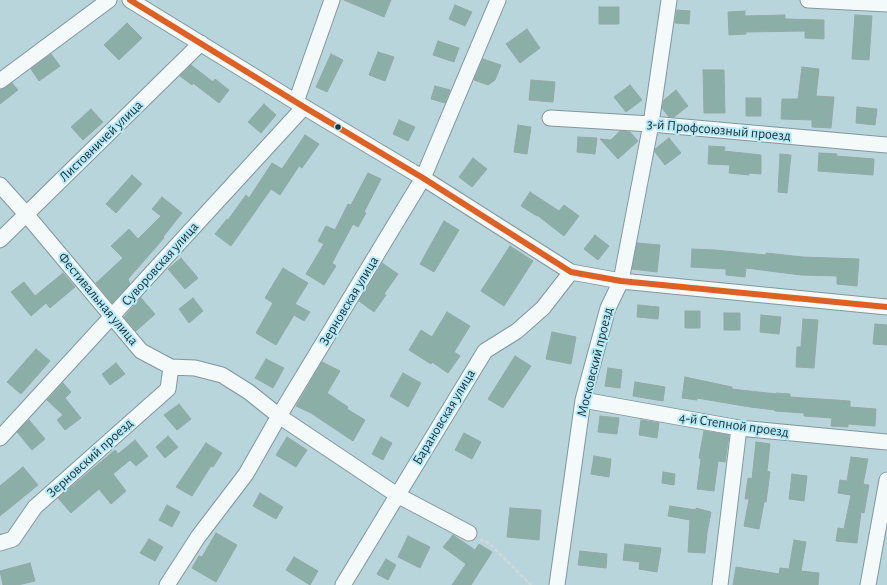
<!DOCTYPE html>
<meta charset="utf-8">
<style>
body{margin:0}
canvas{display:block;background:#b9d5dc}
</style>
<canvas width="887" height="585"></canvas>
<script>
const ctx = document.querySelector('canvas').getContext('2d');
ctx.lineJoin = 'round';
function fill(path, color) { ctx.fillStyle = color; ctx.fill(path, 'evenodd'); }
const poly = rows => new Path2D(rows.map(r => 'M' + r).join(''));
function trace(path, color, width, dash) { ctx.strokeStyle = color; ctx.lineWidth = width; ctx.lineCap = dash ? 'butt' : 'round'; ctx.setLineDash(dash || []); ctx.stroke(path); }
function label(font, color, halo, rows, align = 'center') {
  ctx.font = font + ' "Alegreya Sans",sans-serif'; ctx.lineWidth = 4; ctx.setLineDash([]); ctx.textBaseline = 'middle'; ctx.strokeStyle = halo; ctx.fillStyle = color; for (const [text, x, y, turn = 0] of rows) {
    ctx.save(); ctx.translate(x, y); ctx.rotate((+turn || 0) * Math.PI / 180); ctx.textAlign = isNaN(turn) ? turn : align; if (halo) ctx.strokeText(text, 0, 0); ctx.fillText(text, 0, 0); ctx.restore();
  }
}
const building = poly([
 [344,0,391,0,384,17,344,0],
 [455,5,472,12,465,26,449,19,455,5],
 [599,7,619,7,619,24,599,24,599,7],
 [677,10,690,11,689,24,675,23,677,10],
 [745,11,745,16,785,15,785,19,824,20,824,39,805,38,805,31,746,32,746,34,729,35,728,12,745,11],
 [855,15,872,16,869,60,852,59,855,15],
 [127,23,142,38,119,60,104,45,127,23],
 [527,29,540,48,520,63,506,44,527,29],
 [438,41,459,48,454,62,433,55,438,41],
 [378,52,394,57,385,81,369,75,378,52],
 [51,54,60,66,39,81,31,69,51,54],
 [331,54,343,60,327,92,316,87,331,54],
 [483,59,501,65,495,80,488,85,474,80,483,59],
 [191,65,213,82,215,79,229,90,219,103,193,83,192,85,180,76,191,65],
 [802,67,819,69,816,96,834,97,831,128,812,127,812,120,781,119,782,99,798,99,802,67],
 [703,70,724,70,725,113,704,113,703,70],
 [531,80,555,82,553,102,529,100,531,80],
 [12,83,18,90,0,104,0,90,5,88,12,83],
 [630,85,642,100,626,112,614,97,630,85],
 [435,86,450,90,445,103,431,99,435,86],
 [676,90,688,106,674,117,669,117,662,108,664,100,676,90],
 [746,98,761,98,761,116,746,116,746,98],
 [264,104,276,115,261,133,248,122,264,104],
 [857,107,877,109,875,125,856,123,857,107],
 [91,109,103,122,83,140,71,127,91,109],
 [399,120,415,127,408,141,393,134,399,120],
 [518,125,531,127,527,154,514,152,518,125],
 [620,131,630,132,638,141,618,159,600,139,611,140,620,131],
 [305,135,319,144,302,168,299,166,280,195,271,189,231,246,215,234,227,219,228,220,246,195,249,198,272,163,282,169,305,135],
 [578,137,597,138,595,154,577,152,578,137],
 [669,138,681,153,665,165,655,152,655,149,669,138],
 [709,146,725,147,724,151,761,155,761,174,749,173,749,175,729,173,730,165,708,164,709,146],
 [819,153,837,154,836,156,874,159,873,175,818,171,819,153],
 [780,154,791,155,787,193,778,192,780,154],
 [473,158,487,169,472,187,459,177,473,158],
 [368,173,381,179,364,212,366,213,358,227,353,224,332,263,336,266,324,285,306,274,324,244,318,241,326,226,335,230,348,204,351,205,368,173],
 [132,175,142,184,116,213,106,204,132,175],
 [530,192,559,211,564,205,579,216,564,236,537,215,537,216,521,206,530,192],
 [162,197,182,213,163,237,164,238,128,279,130,284,112,303,96,283,123,258,111,246,129,229,138,239,161,216,152,209,162,197],
 [444,221,459,230,434,272,420,264,444,221],
 [595,235,609,246,598,260,584,249,595,235],
 [637,243,660,245,657,272,632,269,637,243],
 [510,246,533,261,504,306,481,291,510,246],
 [692,249,715,250,766,255,766,253,803,257,859,259,857,286,837,284,837,276,801,275,746,268,745,277,726,275,726,269,691,267,692,249],
 [181,258,198,278,185,289,168,269,181,258],
 [382,263,398,274,384,294,386,295,374,312,359,301,382,263],
 [283,268,308,283,295,304,310,312,304,321,294,315,276,345,256,333,273,303,265,298,283,268],
 [63,273,75,287,50,308,46,303,31,316,11,292,24,282,35,296,63,273],
 [141,298,155,314,136,331,124,317,141,298],
 [193,298,203,311,189,323,179,309,193,298],
 [638,305,659,307,658,319,637,317,638,305],
 [685,311,700,311,700,328,685,328,685,311],
 [447,312,470,326,454,352,460,356,448,373,432,362,431,364,409,350,421,330,432,337,447,312],
 [724,313,740,313,740,330,724,330,724,313],
 [761,315,781,317,779,334,760,332,761,315],
 [803,319,818,320,814,368,796,367,797,347,801,347,803,319],
 [875,324,887,325,887,345,873,344,875,324],
 [552,332,576,337,571,364,546,359,552,332],
 [36,349,50,361,21,394,7,382,36,349],
 [515,356,531,366,503,408,488,399,515,356],
 [266,359,284,368,273,388,255,378,266,359],
 [322,362,340,371,327,393,348,407,347,409,365,420,353,441,311,413,296,406,322,362],
 [116,363,125,374,110,385,102,374,116,363],
 [608,368,622,370,620,388,605,386,608,368],
 [403,373,421,383,408,407,390,396,403,373],
 [685,377,732,387,732,389,776,394,776,393,790,394,790,397,850,401,850,407,876,409,875,426,848,424,848,427,831,426,832,418,804,416,804,413,775,411,775,410,750,407,697,398,697,400,682,398,685,377],
 [635,382,665,387,663,401,633,396,635,382],
 [63,383,71,392,65,398,81,418,65,430,57,420,63,415,47,400,63,383],
 [179,404,191,419,177,430,164,415,179,404],
 [600,416,619,418,617,434,598,432,600,416],
 [29,420,45,439,32,450,17,432,29,420],
 [641,420,659,423,657,438,639,435,641,420],
 [704,431,729,435,725,462,718,461,714,491,697,489,701,459,699,458,704,431],
 [464,433,481,442,472,459,455,450,464,433],
 [168,436,178,447,165,458,156,447,168,436],
 [287,437,307,450,296,467,276,455,287,437],
 [381,437,392,443,383,460,372,454,381,437],
 [135,440,148,456,136,466,130,460,113,474,126,491,111,504,99,489,71,513,58,498,115,450,118,454,135,440],
 [756,442,770,444,767,471,770,472,766,502,764,502,759,529,744,526,749,499,745,499,748,478,752,479,756,442],
 [206,443,222,453,213,467,211,466,192,496,176,487,206,443],
 [594,456,611,459,609,477,591,474,594,456],
 [851,457,868,459,863,484,869,485,864,513,861,512,857,543,836,541,838,528,844,529,851,495,838,493,840,480,847,481,851,457],
 [23,467,38,485,0,516,0,486,23,467],
 [663,472,675,474,674,485,662,483,663,472],
 [792,474,807,476,804,501,789,499,792,474],
 [260,493,283,507,276,519,253,506,260,493],
 [167,505,180,512,172,527,159,520,167,505],
 [670,506,696,510,696,508,711,512,707,533,705,553,688,552,690,520,668,516,670,506],
 [510,508,541,510,539,540,507,537,510,508],
 [216,533,237,545,216,582,192,568,199,556,202,557,216,533],
 [453,535,475,550,479,544,492,552,471,585,452,585,466,564,443,547,453,535],
 [408,536,430,547,420,568,398,557,408,536],
 [149,539,163,547,155,561,140,553,149,539],
 [794,540,806,542,801,571,819,573,818,585,733,585,736,567,779,574,780,568,789,569,794,540],
 [625,544,661,548,657,572,639,569,640,562,623,560,625,544],
 [580,551,607,554,606,568,578,565,580,551],
 [294,557,318,571,310,585,286,570,294,557],
 [386,559,396,565,388,580,377,574,386,559],
 [30,563,35,581,18,585,3,585,0,571,30,563]
]);
const path = poly([
 [480,539,490,544,531,585]
]);
const minor = poly([
 [130,0,304,107,423,178,571,272,621,281,887,307],
 [808,0,887,4],
 [0,81,109,0],
 [296,102,332,0],
 [550,118,651,124,887,145],
 [0,185,26,214,141,351,171,367,195,368,222,375,249,392,279,416,397,495,469,533],
 [0,240,201,43],
 [583,400,739,428,887,442],
 [0,438,304,107],
 [0,543,13,539,35,507,168,389,171,367],
 [167,585,198,537,246,474,279,416,423,178,498,0],
 [343,585,485,351,517,331,543,308,571,272],
 [557,585,583,400,608,308,621,281,651,124,669,0],
 [720,585,739,428],
 [868,585,887,480]
]);
const bus1 = poly([
 [130,0,304,107,423,178,571,272,621,281,887,307]
]);
const markers = [
 [338,127,3.5,"#21353a"]
];
const streetNames = [
 ["3-й Профсоюзный проезд",719,130,5],
 ["Листовничей улица",101,141,-44],
 ["Суворовская улица",160,264,-48],
 ["Фестивальная улица",98,299,50],
 ["Зерновская улица",349,301,-59],
 ["Московский проезд",595,362,-76],
 ["Барановская улица",444,417,-59],
 ["4-й Степной проезд",734,425,8],
 ["Зерновский проезд",90,458,-42]
];
fill(building, '#8bafa6');
trace(building, '#95a8a7', 1);
trace(minor, '#81979d', 17);
trace(path, '#d0d8da', 2.5, [4, 2]);
trace(minor, '#f4f9fa', 15);
trace(bus1, '#dd6024', 6);
for (const [x, y, r, color] of markers) { const dot = new Path2D(); dot.arc(x, y, r, 0, 2 * Math.PI); ctx.fillStyle = color; ctx.fill(dot); trace(dot, '#b7eaf8', 1.5); }
label('14px', '#21353a', '#b7eaf8', streetNames);
</script>
